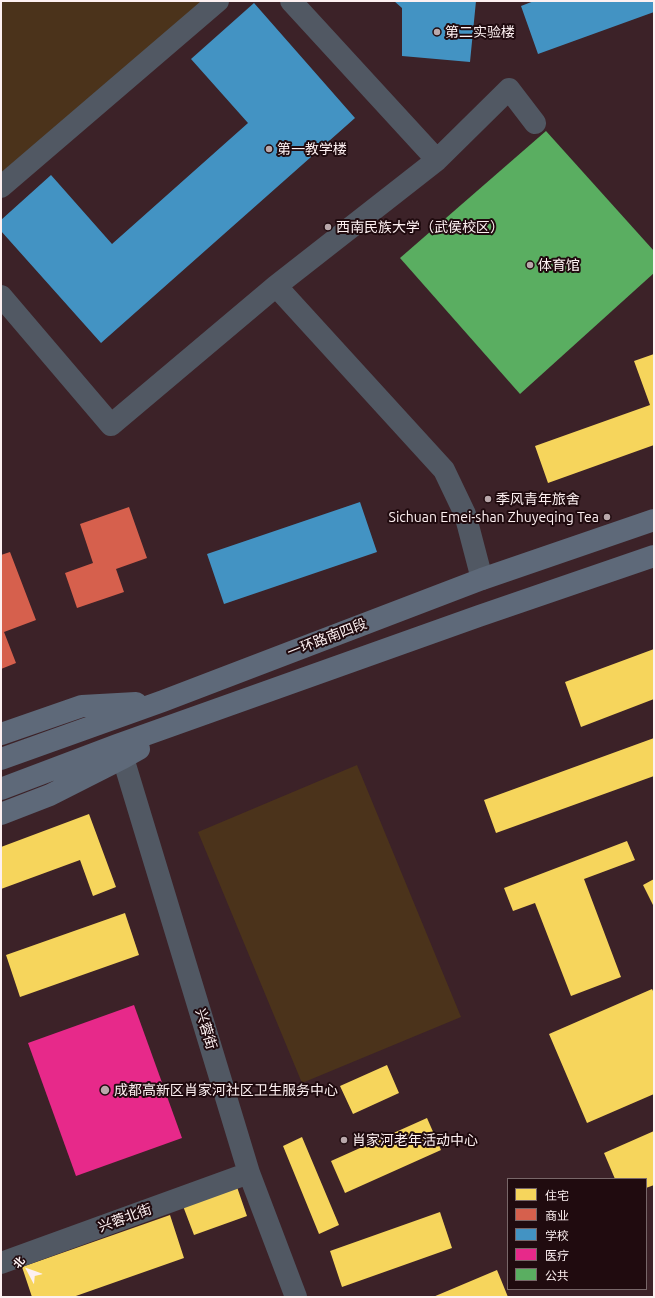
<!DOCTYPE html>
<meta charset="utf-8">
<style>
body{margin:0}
#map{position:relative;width:655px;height:1298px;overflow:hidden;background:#3c2228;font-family:Ubuntu,"Noto Sans SC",sans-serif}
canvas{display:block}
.frame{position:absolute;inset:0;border:2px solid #fdf0f1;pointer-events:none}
.legend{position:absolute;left:507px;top:1178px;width:140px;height:112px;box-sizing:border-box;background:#200b0f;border:1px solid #786769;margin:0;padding:5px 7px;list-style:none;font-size:12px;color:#fdf0f1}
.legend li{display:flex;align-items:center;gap:8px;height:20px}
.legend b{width:20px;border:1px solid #786769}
.north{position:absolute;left:8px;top:1250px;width:40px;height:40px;-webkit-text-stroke:3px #200b0f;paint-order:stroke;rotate:311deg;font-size:11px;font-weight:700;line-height:16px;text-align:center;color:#fdf0f1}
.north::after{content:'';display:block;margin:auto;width:14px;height:18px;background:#fdf0f1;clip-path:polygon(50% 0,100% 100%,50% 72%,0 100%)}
</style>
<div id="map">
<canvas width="655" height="1298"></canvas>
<div class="frame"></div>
<ul class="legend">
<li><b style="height:11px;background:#f6d55c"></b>住宅</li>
<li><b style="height:11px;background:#d6604d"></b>商业</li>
<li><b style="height:11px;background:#4393c3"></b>学校</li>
<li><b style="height:11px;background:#e7298a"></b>医疗</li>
<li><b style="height:11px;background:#5aae61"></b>公共</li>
</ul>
<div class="north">北</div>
</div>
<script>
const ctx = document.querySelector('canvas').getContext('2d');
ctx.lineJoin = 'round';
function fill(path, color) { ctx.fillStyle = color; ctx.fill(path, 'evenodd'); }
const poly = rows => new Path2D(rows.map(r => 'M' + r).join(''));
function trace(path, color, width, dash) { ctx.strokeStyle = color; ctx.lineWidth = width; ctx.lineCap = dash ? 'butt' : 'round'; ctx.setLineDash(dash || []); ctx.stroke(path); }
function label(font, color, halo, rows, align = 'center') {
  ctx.font = font + ' Ubuntu,"Noto Sans SC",sans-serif'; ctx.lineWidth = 4; ctx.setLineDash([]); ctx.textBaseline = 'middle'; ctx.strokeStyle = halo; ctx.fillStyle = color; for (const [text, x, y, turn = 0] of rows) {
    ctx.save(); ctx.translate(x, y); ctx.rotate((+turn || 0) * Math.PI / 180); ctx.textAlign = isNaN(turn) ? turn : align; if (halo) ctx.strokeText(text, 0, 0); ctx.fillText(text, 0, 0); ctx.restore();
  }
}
const green = poly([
 [1,1,218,1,1,187],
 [357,765,461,1017,302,1083,198,832]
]);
const homes = poly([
 [654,354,654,445,548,483,535,446,650,405,634,361],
 [654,649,654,699,581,727,565,682],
 [654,738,654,776,496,833,484,800],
 [89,814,116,887,93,896,80,860,1,889,1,847],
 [627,841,635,860,584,879,621,977,571,996,535,903,513,911,504,888],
 [654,879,654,907,643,885],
 [125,913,139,955,20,997,6,955],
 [652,989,654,993,654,1094,587,1123,549,1034],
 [387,1065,399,1093,353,1114,340,1086],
 [427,1118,441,1150,345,1193,331,1161],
 [654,1131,654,1185,646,1188,646,1179,615,1179,604,1153],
 [302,1137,339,1225,319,1234,283,1146],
 [237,1187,247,1216,194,1235,183,1206],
 [440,1212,452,1248,342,1287,330,1251],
 [170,1215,184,1258,73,1297,32,1297,22,1267],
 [497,1270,508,1297,433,1297]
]);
const shops = poly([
 [129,507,147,558,116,569,124,592,77,608,65,573,93,563,80,524],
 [10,552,36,620,4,632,16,663,1,669,1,555]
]);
const schools = poly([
 [394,1,476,1,470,62,402,56,402,8],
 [534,1,654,1,654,12,538,54,521,6],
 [254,3,355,118,101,343,1,231,1,220,51,175,112,244,248,123,191,59],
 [360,502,377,552,224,604,207,554]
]);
const health = poly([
 [134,1005,182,1138,76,1176,28,1043]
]);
const public = poly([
 [546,131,654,251,654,273,520,394,400,258]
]);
const street = poly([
 [291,1,437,160],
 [1,187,218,1],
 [276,286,444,470,465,514,482,579],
 [1,296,111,425,276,286,437,160,509,89,535,123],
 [123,758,249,1173,296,1297],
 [1,1263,249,1173]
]);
const primary = poly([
 [1,734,82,706,136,703],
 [1,759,163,701,482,579,654,520],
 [1,789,117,745,479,616,654,556],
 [1,814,50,795,123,758,139,749]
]);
const markers = [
 [437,32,4,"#b9a8ab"],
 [269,149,4,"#b9a8ab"],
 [328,227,4,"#b9a8ab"],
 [530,265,4,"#b9a8ab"],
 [488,499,4,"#b9a8ab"],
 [607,517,4,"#b9a8ab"],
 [105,1090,5,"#b9a8ab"],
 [344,1140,4,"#b9a8ab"]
];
const poiNames = [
 ["第二实验楼",445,32],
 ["第一教学楼",277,149],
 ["西南民族大学（武侯校区）",336,227],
 ["体育馆",538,265],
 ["季风青年旅舍",496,499],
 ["Sichuan Emei-shan Zhuyeqing Tea",599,517,"right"],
 ["成都高新区肖家河社区卫生服务中心",114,1090],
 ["肖家河老年活动中心",352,1140]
];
const streetNames = [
 ["一环路南四段",327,638,-21],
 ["兴蓉街",206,1029,73],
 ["兴蓉北街",125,1218,-20]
];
fill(green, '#4b331b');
fill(homes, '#f6d55c');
fill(shops, '#d6604d');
fill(schools, '#4393c3');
fill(health, '#e7298a');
fill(public, '#5aae61');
trace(street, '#515863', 22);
trace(primary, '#5e6979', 22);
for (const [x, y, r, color] of markers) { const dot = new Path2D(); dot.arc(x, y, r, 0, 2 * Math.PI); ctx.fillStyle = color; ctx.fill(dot); trace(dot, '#200b0f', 1.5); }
label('14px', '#fdf0f1', '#200b0f', poiNames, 'left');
label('14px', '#fdf0f1', '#200b0f', streetNames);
</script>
